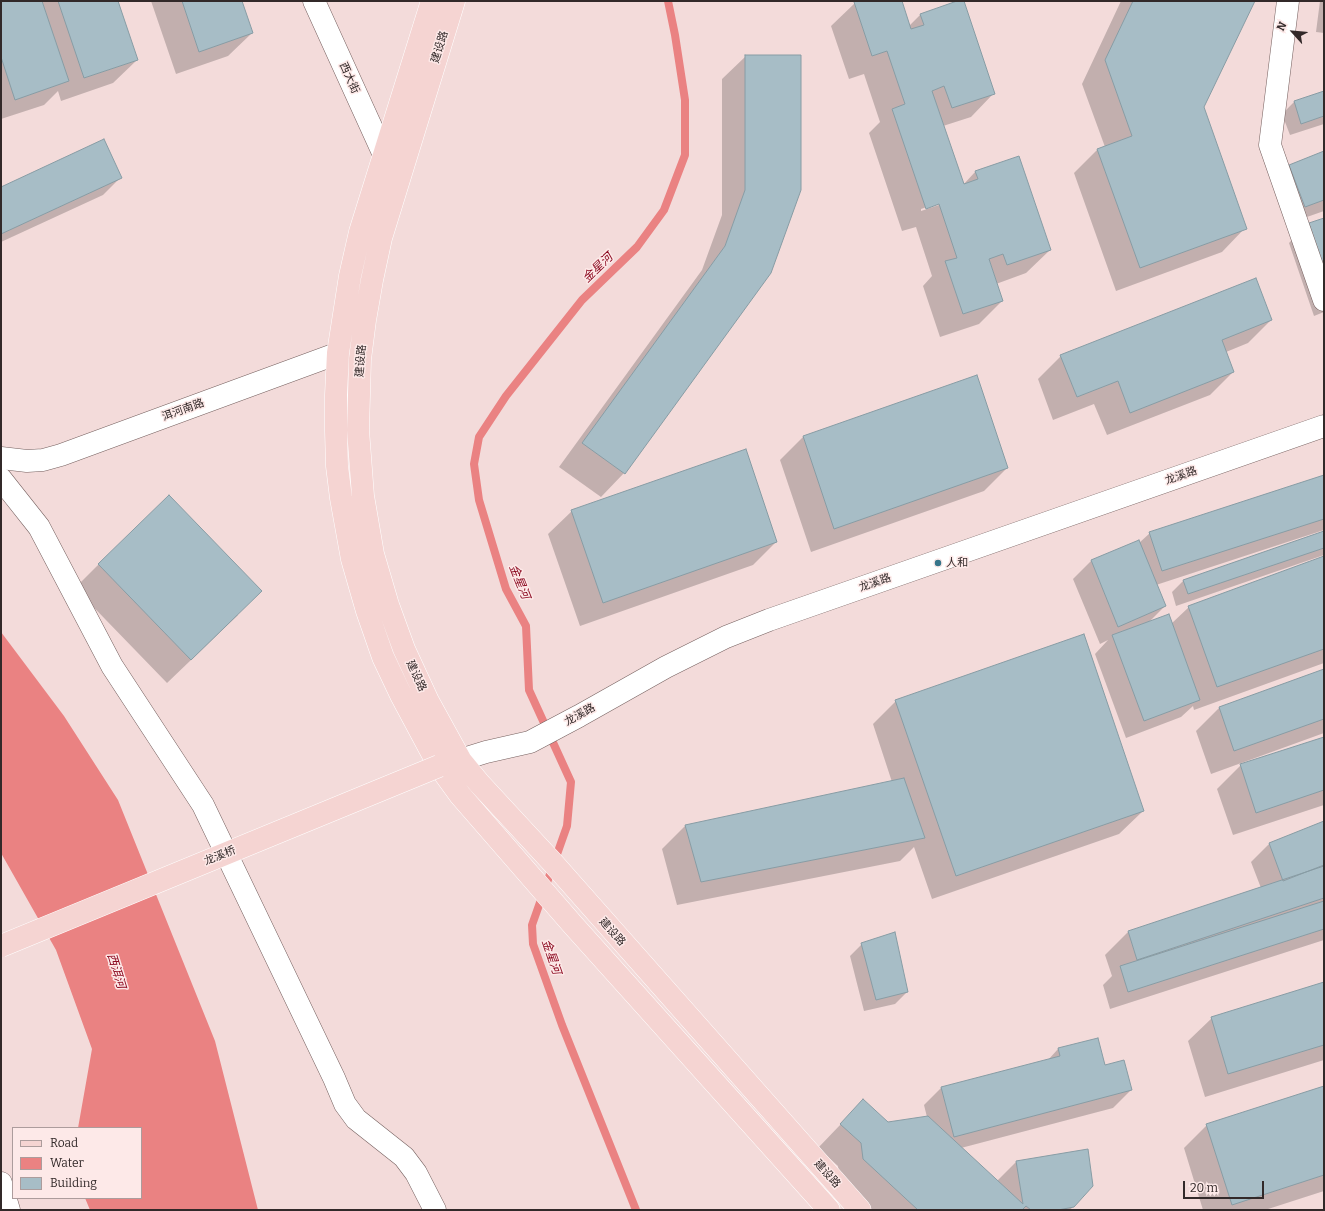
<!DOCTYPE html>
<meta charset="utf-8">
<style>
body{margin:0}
#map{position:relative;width:1325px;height:1211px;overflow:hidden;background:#f3dbda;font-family:Bitter,serif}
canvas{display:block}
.frame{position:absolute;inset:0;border:2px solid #322929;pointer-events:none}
.legend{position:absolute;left:12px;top:1127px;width:130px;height:72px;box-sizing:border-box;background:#fde9e8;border:1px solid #ac9c9c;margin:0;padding:5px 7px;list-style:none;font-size:12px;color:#322929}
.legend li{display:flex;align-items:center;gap:8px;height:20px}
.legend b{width:20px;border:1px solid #ac9c9c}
.north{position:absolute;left:1273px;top:12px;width:40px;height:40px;-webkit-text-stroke:3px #fde9e8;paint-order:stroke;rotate:297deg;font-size:11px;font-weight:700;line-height:16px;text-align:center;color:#322929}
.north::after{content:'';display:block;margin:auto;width:14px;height:18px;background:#322929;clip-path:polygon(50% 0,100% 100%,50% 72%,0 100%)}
.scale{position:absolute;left:1183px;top:1181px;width:81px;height:18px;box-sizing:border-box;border:2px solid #322929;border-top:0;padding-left:5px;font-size:12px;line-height:14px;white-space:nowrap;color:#322929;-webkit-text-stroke:3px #fde9e8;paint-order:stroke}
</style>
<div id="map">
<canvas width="1325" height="1211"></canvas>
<div class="frame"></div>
<ul class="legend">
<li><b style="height:5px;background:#f5d4d2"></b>Road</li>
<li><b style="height:11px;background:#ea8282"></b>Water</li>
<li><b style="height:11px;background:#a7bdc6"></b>Building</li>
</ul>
<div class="north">N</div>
<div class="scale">20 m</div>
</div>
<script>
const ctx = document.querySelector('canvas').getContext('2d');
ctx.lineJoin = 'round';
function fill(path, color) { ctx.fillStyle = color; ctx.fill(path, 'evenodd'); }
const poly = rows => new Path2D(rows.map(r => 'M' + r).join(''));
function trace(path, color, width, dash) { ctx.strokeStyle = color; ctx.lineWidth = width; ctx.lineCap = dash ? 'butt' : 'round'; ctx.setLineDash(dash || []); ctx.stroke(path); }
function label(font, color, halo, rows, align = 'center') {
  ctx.font = font + ' Bitter,"Noto Sans SC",serif'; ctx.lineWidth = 3; ctx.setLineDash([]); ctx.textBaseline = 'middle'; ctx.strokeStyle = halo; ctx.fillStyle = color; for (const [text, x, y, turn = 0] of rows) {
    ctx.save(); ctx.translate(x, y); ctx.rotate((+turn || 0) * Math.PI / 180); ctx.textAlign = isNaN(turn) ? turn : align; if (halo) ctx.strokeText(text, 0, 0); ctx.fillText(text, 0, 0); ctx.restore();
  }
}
const water = poly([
 [1,632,64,716,118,800,215,1041,258,1210,90,1210,85,1198,141,1198,141,1128,78,1128,92,1049,56,950,1,853]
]);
const shadow = poly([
 [1,1,117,1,137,60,113,83,61,101,58,91,44,105,1,119],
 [151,1,241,1,252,33,228,56,176,74],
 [860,1,901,1,909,26,920,15,963,1,994,93,971,117,943,126,963,185,975,172,1018,157,1050,250,1026,273,996,284,1002,301,979,324,940,337,923,286,932,276,916,227,902,231,869,133,880,122,864,74,849,79,831,26,855,3],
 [939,203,939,205,921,211,921,209],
 [1121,1,1254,1,1203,107,1245,228,1222,252,1116,291,1074,173,1097,150,1105,147,1082,84],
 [1320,1,1324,1,1324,33,1316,32],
 [746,56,771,272,624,473,601,497,559,467,702,270,722,215,722,79],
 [1324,92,1324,124,1290,135,1282,114,1294,102],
 [1324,152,1324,211,1287,224,1272,183,1290,165],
 [121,177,103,195,1,242,1,188],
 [1324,219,1324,312,1314,316,1289,243,1307,225],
 [1271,320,1248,343,1226,352,1233,372,1210,395,1107,435,1094,404,1053,420,1038,379,1061,356],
 [976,377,1007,468,984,491,811,552,780,460,803,437],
 [1324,476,1324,530,1156,585,1165,606,1148,623,1171,624,1189,607,1324,557,1324,663,1194,710,1193,706,1181,717,1126,738,1095,654,1108,640,1100,644,1073,579,1091,561,1138,541,1139,543,1150,533],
 [572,511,776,542,753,565,580,626,548,534],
 [1324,532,1324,555,1176,606,1172,592,1184,580],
 [99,564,238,615,167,683,75,588],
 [1324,670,1324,733,1211,774,1196,731,1219,708],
 [896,701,1143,811,1119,834,932,899,914,847,900,861,677,905,662,849,685,826,892,782,873,724],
 [1324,738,1324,805,1233,835,1217,789,1241,765],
 [1324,822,1324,940,1110,1009,1103,985,1112,976,1105,955,1128,932,1261,888,1251,862,1269,844],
 [862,944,907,992,895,1004,864,1011,850,956],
 [1324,983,1324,1060,1205,1097,1188,1041,1212,1018],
 [1058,1049,1104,1067,1131,1090,1113,1108,961,1148,997,1181,1016,1162,1092,1186,1070,1210,870,1210,840,1183,838,1166,818,1148,863,1101,887,1123,927,1117,924,1105,941,1088,1048,1060],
 [1324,1087,1324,1191,1265,1210,1203,1210,1184,1148,1207,1125]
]);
const stream = poly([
 [636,1210,562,1025,533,944,532,925,567,826,571,782,529,690,526,626,506,589,479,500,474,464,479,437,506,396,582,300,637,247,664,210,685,155,685,100,675,35,668,1]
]);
const building = poly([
 [1,1,42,1,69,81,15,100,1,57,1,1],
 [58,1,118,1,138,60,84,78,58,1],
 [182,1,242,1,253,33,199,52,182,1],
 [857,1,902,1,911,29,924,25,920,14,957,1,964,1,995,94,952,108,944,86,932,91,964,184,978,179,975,171,1019,156,1051,250,1007,265,1003,254,989,259,1003,301,963,314,945,261,957,258,939,204,926,209,892,109,905,104,887,51,872,56,854,2,857,1],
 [1133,1,1255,1,1204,107,1247,229,1140,268,1097,149,1132,136,1105,60,1133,1],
 [745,55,801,55,801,190,771,273,625,474,582,443,725,246,745,190,745,55],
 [1324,91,1324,116,1301,124,1294,101,1324,91],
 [104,139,122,178,1,234,1,187,104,139],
 [1324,151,1324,200,1305,207,1289,165,1324,151],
 [1324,218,1324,276,1306,224,1324,218],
 [1256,278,1272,320,1222,340,1234,372,1130,413,1118,381,1077,397,1060,355,1256,278],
 [977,375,1008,468,834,529,803,436,977,375],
 [746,449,777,542,603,603,571,510,746,449],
 [1324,475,1324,519,1162,571,1149,532,1324,475],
 [169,495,262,591,191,660,98,564,169,495],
 [1324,531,1324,548,1188,594,1183,580,1324,531],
 [1139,540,1166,606,1118,627,1091,560,1139,540],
 [1324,556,1324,649,1217,687,1188,606,1324,556],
 [1169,614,1200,700,1144,721,1112,635,1169,614],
 [1084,634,1144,811,956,876,895,700,1084,634],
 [1324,669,1324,719,1234,751,1219,707,1324,669],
 [1324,737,1324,790,1256,813,1240,764,1324,737],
 [904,778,925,838,701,882,685,825,904,778],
 [1324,821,1324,865,1283,881,1269,843,1324,821],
 [1324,866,1324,898,1137,960,1128,931,1324,866],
 [1324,901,1324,929,1128,992,1120,966,1324,901],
 [895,932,908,992,876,1000,861,943,895,932],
 [1324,982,1324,1045,1228,1074,1211,1017,1324,982],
 [1098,1038,1105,1065,1124,1060,1132,1090,954,1137,941,1087,1060,1056,1058,1048,1098,1038],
 [1324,1086,1324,1175,1232,1205,1206,1124,1324,1086],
 [863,1099,888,1122,928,1116,1023,1204,1016,1161,1088,1149,1093,1186,1074,1207,1058,1210,1031,1210,1026,1206,1022,1210,918,1210,863,1159,861,1143,840,1124,863,1099]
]);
const street = poly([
 [314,1,384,155],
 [1288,1,1270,145,1324,300],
 [1,479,39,527,112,666,203,805,334,1078,345,1104,356,1119,404,1157,416,1173,435,1210]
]);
const secondary = poly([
 [1,458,27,461,43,460,61,455,355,347],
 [444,765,486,752,530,742,579,716,666,667,726,637,769,620,1324,426],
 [1,1183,9,1210]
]);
const primary = poly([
 [432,1,360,232,350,276,338,353,336,395,336,431,337,466,341,498,352,559,367,611,383,657,401,695,439,766,460,795,573,925,829,1210],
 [454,1,381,238,372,280,365,320,360,359,358,430,363,496,373,554,388,605,404,649,428,701,461,761,479,783,553,863,860,1210]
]);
const primaryBridge = poly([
 [1,946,439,766]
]);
const markers = [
 [938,563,4,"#37758a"]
];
const streetNames = [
 ["建设路",440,47,-73],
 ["西大街",349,78,66],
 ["建设路",361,361,-85],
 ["洱河南路",183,410,-20],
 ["龙溪路",1181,476,-19],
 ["龙溪路",875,583,-19],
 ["建设路",416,676,65],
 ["龙溪路",580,715,-29],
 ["龙溪桥",220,856,-22],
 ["建设路",612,932,48],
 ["建设路",827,1174,48]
];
const poiNames = [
 ["人和",946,563]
];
const waterNames = [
 ["金星河",598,268,-44],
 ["金星河",519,582,68],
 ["金星河",551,957,71],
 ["西洱河",116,971,73]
];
fill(water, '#ea8282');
fill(shadow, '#0003');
trace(stream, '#ea8282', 8);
fill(building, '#a7bdc6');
trace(building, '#879ca4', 1);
trace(street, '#75605f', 23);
trace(secondary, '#75605f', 23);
trace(primary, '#fff', 23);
trace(street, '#fff', 22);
trace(secondary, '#fff', 22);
trace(primary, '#f5d4d2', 22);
trace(primaryBridge, '#fff', 23, []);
trace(primaryBridge, '#f5d4d2', 22);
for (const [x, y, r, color] of markers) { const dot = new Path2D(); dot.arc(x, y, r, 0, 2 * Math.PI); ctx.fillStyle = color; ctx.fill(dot); trace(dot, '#fde9e8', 1.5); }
label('11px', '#322929', '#fde9e8', streetNames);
label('11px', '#322929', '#fde9e8', poiNames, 'left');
label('italic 12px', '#8c0a21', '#fde9e8', waterNames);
</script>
